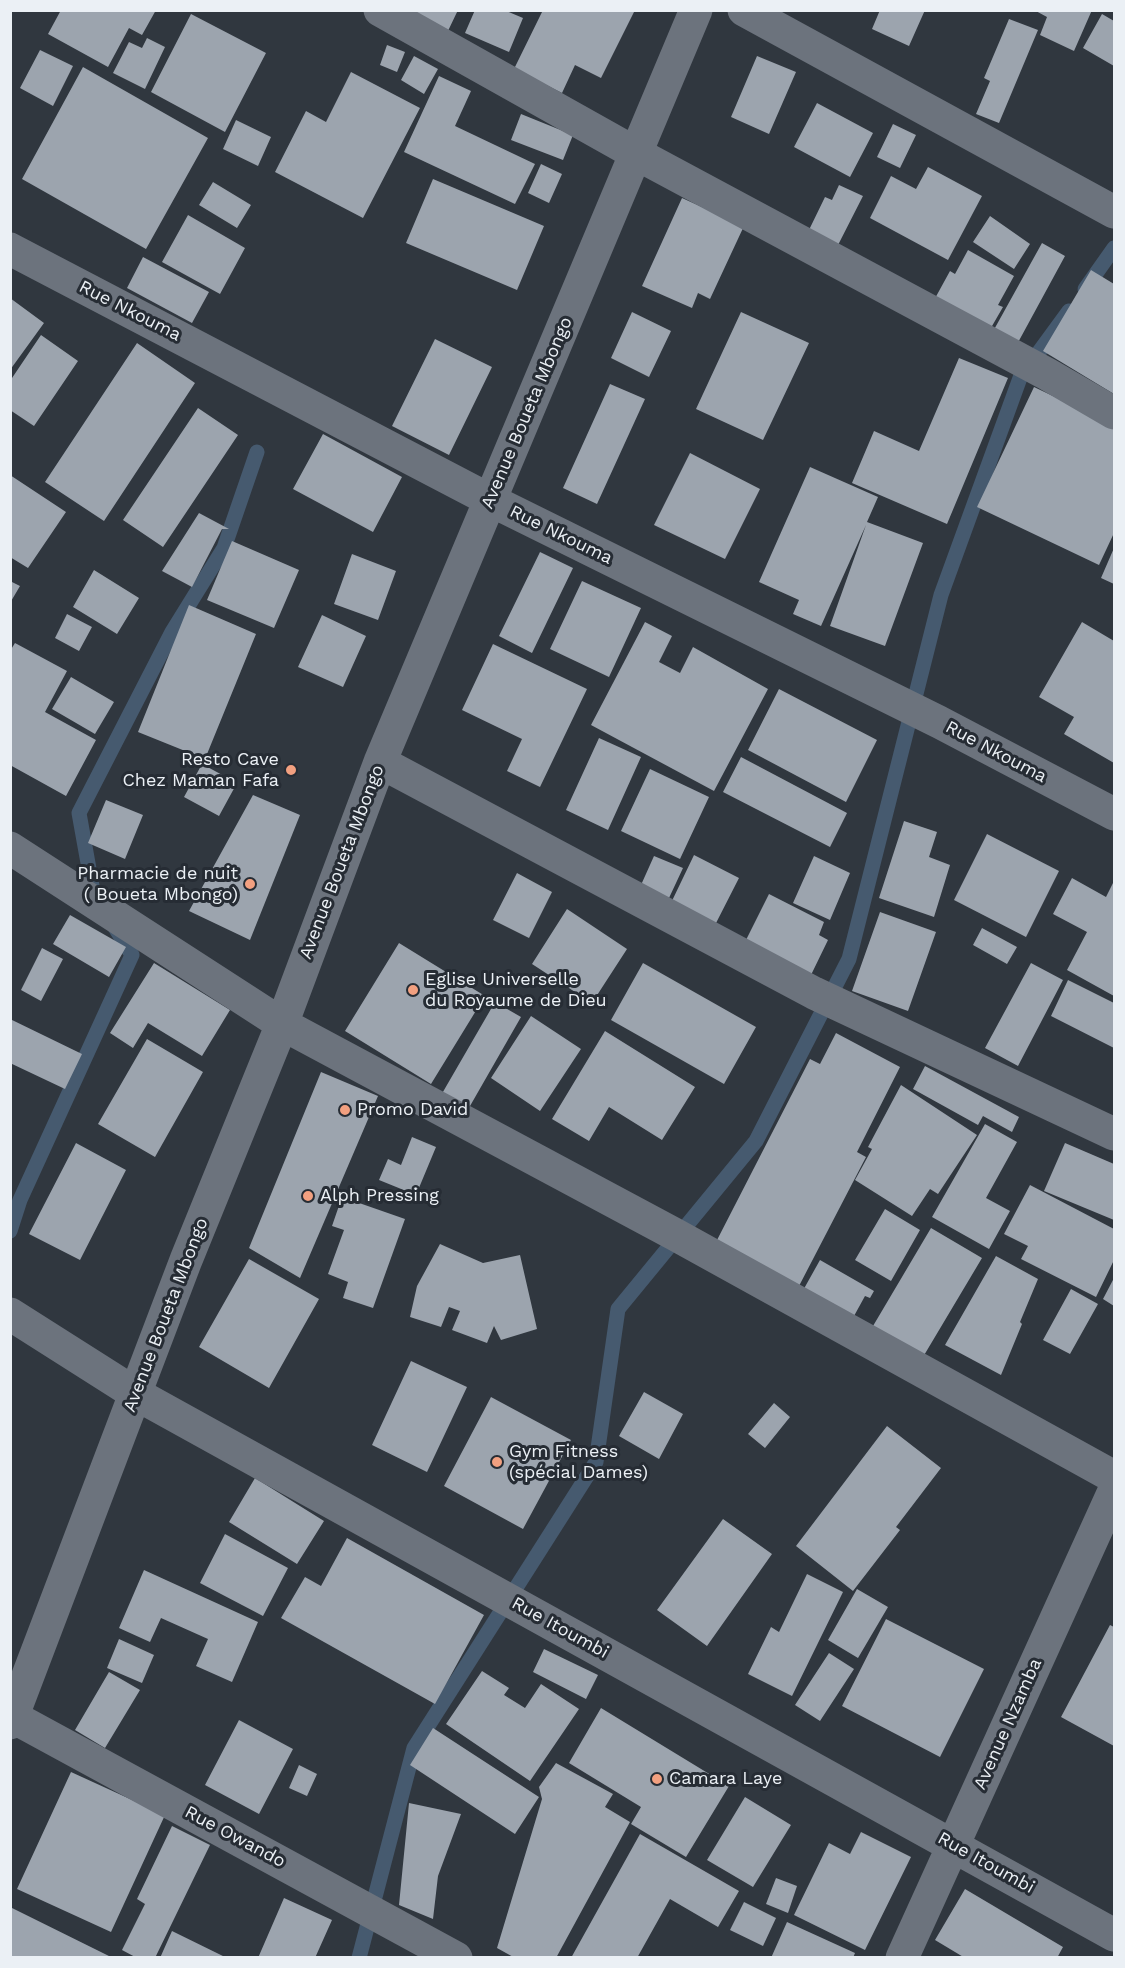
<!DOCTYPE html>
<meta charset="utf-8">
<style>
body{margin:0}
#map{position:relative;width:1125px;height:1968px;overflow:hidden;background:#30373f;font-family:"Work Sans",sans-serif}
canvas{display:block}
.frame{position:absolute;inset:0;border:12px solid #ebf0f5;pointer-events:none}
</style>
<div id="map">
<canvas width="1125" height="1968"></canvas>
<div class="frame"></div>
</div>
<script>
const ctx = document.querySelector('canvas').getContext('2d');
ctx.lineJoin = 'round';
const poly = rows => new Path2D(rows.map(r => 'M' + r).join(''));
function trace(path, color, width, dash) { ctx.strokeStyle = color; ctx.lineWidth = width; ctx.lineCap = dash ? 'butt' : 'round'; ctx.setLineDash(dash || []); ctx.stroke(path); }
function fill(path, color) { ctx.fillStyle = color; ctx.fill(path, 'evenodd'); }
function label(font, color, halo, rows, align = 'center') {
  ctx.font = font + ' "Work Sans",sans-serif'; ctx.lineWidth = 6; ctx.setLineDash([]); ctx.textBaseline = 'middle'; ctx.strokeStyle = halo; ctx.fillStyle = color; for (const [text, x, y, turn = 0] of rows) {
    ctx.save(); ctx.translate(x, y); ctx.rotate((+turn || 0) * Math.PI / 180); ctx.textAlign = isNaN(turn) ? turn : align; if (halo) ctx.strokeText(text, 0, 0); ctx.fillText(text, 0, 0); ctx.restore();
  }
}
const stream = poly([
 [1085,289,1114,248],
 [98,899,93,891,79,813,172,632,224,548,257,452],
 [10,1231,20,1200,132,955,113,924],
 [359,1958,414,1748,596,1462,618,1309,756,1141,849,959,941,595,1020,378,1069,311]
]);
const building = poly([
 [61,10,156,10,142,35,129,28,108,67,48,34],
 [402,10,458,10,447,33],
 [475,10,504,10,523,18,509,52,465,33],
 [543,10,635,10,601,78,575,65,562,93,514,69],
 [880,10,925,10,909,46,872,29],
 [1034,10,1092,10,1074,51,1040,35,1047,17],
 [191,14,266,53,225,132,151,92],
 [1102,14,1114,21,1114,66,1083,48],
 [1009,19,1038,30,999,123,976,114,990,81,984,78],
 [147,38,165,47,145,89,113,73,129,42,142,48],
 [387,45,405,52,397,72,380,65],
 [40,50,73,66,53,106,20,88],
 [414,56,438,69,424,94,401,80],
 [757,56,796,72,769,134,731,117],
 [83,67,208,138,146,249,22,179],
 [351,72,420,108,363,218,275,172,306,111,326,122],
 [439,76,471,91,455,126,535,164,515,204,404,152],
 [817,103,873,133,850,177,794,147],
 [521,114,573,135,563,160,511,140],
 [236,120,271,137,258,166,223,149],
 [893,124,916,135,900,168,877,157],
 [541,164,562,174,549,203,528,193],
 [928,167,982,196,948,260,870,218,891,176,916,189],
 [433,179,544,226,517,290,406,243],
 [213,182,251,205,237,228,199,205],
 [839,185,863,196,837,247,808,232,825,197,832,200],
 [682,198,744,226,710,299,698,293,692,308,642,286],
 [188,215,245,248,220,294,162,262],
 [990,216,1030,244,1014,269,973,242],
 [1042,243,1065,256,1015,348,991,335],
 [968,250,1014,276,998,305,1003,307,988,333,933,302,950,271,955,274],
 [143,257,209,292,192,323,127,288],
 [1091,270,1114,284,1114,394,1043,351],
 [10,298,44,323,10,370],
 [632,312,671,331,649,377,611,358],
 [741,312,809,343,763,440,696,409],
 [41,335,78,361,34,426,10,410,10,381],
 [435,339,492,367,449,455,392,426],
 [137,343,195,383,104,521,45,482],
 [959,358,1008,378,947,524,852,483,874,431,919,451],
 [610,384,645,399,597,504,563,488],
 [1034,387,1114,425,1114,533,1099,565,977,507],
 [198,408,238,435,163,547,123,520],
 [323,434,402,477,373,532,293,489],
 [690,453,760,489,725,559,654,525],
 [810,467,878,497,867,522,923,543,885,646,830,626,866,525,821,626,793,614,799,600,759,582],
 [10,475,66,512,28,568,10,557],
 [199,513,229,529,222,529,192,587,162,571],
 [232,541,299,570,274,628,207,600],
 [1114,548,1114,584,1101,578],
 [540,552,573,568,532,653,499,636],
 [352,554,396,571,378,620,334,604],
 [94,570,139,598,117,634,73,607],
 [10,581,20,586,10,603],
 [582,581,641,608,609,677,550,649],
 [189,605,256,634,205,759,138,732],
 [67,614,92,627,79,651,55,638],
 [322,615,366,636,343,687,298,667],
 [645,622,672,636,659,662,680,673,693,647,768,689,714,791,591,725],
 [1082,622,1114,641,1114,763,1064,734,1074,717,1039,697],
 [15,643,67,671,45,712,96,740,66,796,10,765,10,651],
 [493,644,587,689,540,787,507,771,522,739,462,710],
 [71,677,114,702,95,734,52,709],
 [779,689,877,740,846,802,748,750],
 [599,738,641,757,608,830,566,810],
 [741,757,847,813,830,847,723,792],
 [202,764,237,783,219,816,184,797],
 [650,769,709,797,680,859,621,831],
 [253,795,300,815,250,940,189,911],
 [106,800,143,815,125,859,88,843],
 [904,821,937,832,929,857,950,865,934,917,879,898],
 [987,834,1059,871,1026,937,954,900],
 [694,855,739,878,714,927,670,905],
 [654,856,683,868,669,898,641,885],
 [814,856,850,873,830,920,793,903],
 [517,873,552,892,529,938,493,920],
 [1072,878,1106,897,1114,881,1114,996,1067,970,1087,932,1053,914],
 [769,894,824,922,819,935,828,940,811,975,745,942],
 [567,909,627,949,592,1003,532,964],
 [880,912,936,932,908,1011,852,991],
 [70,915,126,947,109,977,53,944],
 [982,928,1017,947,1007,964,973,945],
 [399,943,485,996,431,1084,345,1031],
 [42,948,63,959,41,1001,21,990],
 [154,963,230,1010,202,1056,148,1023,133,1048,110,1033],
 [643,963,756,1027,724,1084,611,1020],
 [1031,963,1063,980,1018,1066,985,1048],
 [1068,980,1114,1003,1114,1048,1051,1016],
 [495,1002,521,1017,466,1113,440,1097],
 [531,1016,581,1049,540,1111,491,1078],
 [10,1019,82,1054,65,1089,10,1063],
 [605,1031,695,1087,662,1140,609,1107,589,1141,552,1119],
 [836,1033,900,1067,857,1152,866,1157,799,1286,716,1242,810,1059,820,1064],
 [147,1039,203,1072,155,1157,98,1124],
 [925,1066,1019,1117,1012,1132,983,1116,978,1125,913,1089],
 [321,1072,378,1096,300,1278,249,1248],
 [901,1085,977,1135,938,1194,930,1189,912,1216,855,1180,872,1149,868,1147],
 [985,1124,1017,1142,986,1198,1010,1211,989,1249,932,1217],
 [412,1137,436,1147,416,1195,379,1180,388,1159,401,1165],
 [76,1143,126,1170,80,1260,29,1234],
 [1065,1143,1114,1164,1114,1220,1044,1191],
 [1030,1185,1114,1229,1114,1260,1096,1297,1021,1259,1028,1246,1004,1234],
 [342,1197,405,1219,373,1308,343,1298,348,1282,328,1274,344,1230,332,1226],
 [885,1209,920,1230,891,1281,855,1260],
 [931,1228,982,1258,923,1357,873,1326],
 [440,1244,483,1263,520,1255,537,1329,501,1340,494,1326,487,1343,452,1330,460,1311,449,1307,441,1327,410,1317,417,1286],
 [996,1256,1038,1279,1020,1322,1022,1324,1001,1375,945,1345],
 [249,1259,319,1299,269,1388,199,1347],
 [820,1260,874,1291,870,1298,865,1296,854,1316,801,1294],
 [1114,1278,1114,1306,1103,1299],
 [1071,1289,1098,1304,1070,1354,1043,1340],
 [411,1361,467,1387,427,1472,372,1445],
 [644,1392,683,1414,659,1459,619,1436],
 [491,1397,571,1440,523,1529,444,1486],
 [774,1403,790,1417,765,1448,748,1434],
 [887,1426,941,1468,896,1527,900,1530,853,1591,796,1546],
 [255,1478,324,1521,297,1564,229,1522],
 [723,1519,772,1554,707,1646,657,1610],
 [225,1534,288,1568,263,1616,200,1583],
 [347,1538,484,1615,435,1704,281,1618,305,1577,321,1586],
 [144,1570,258,1622,232,1682,196,1666,208,1639,161,1618,150,1642,119,1628],
 [807,1574,843,1592,792,1696,748,1674,771,1627,779,1632],
 [857,1589,888,1607,858,1658,828,1640],
 [886,1619,984,1669,940,1757,842,1706],
 [1110,1625,1114,1627,1114,1746,1061,1717],
 [119,1639,154,1655,142,1683,107,1668],
 [544,1649,598,1675,586,1699,533,1672],
 [829,1653,854,1669,820,1721,795,1705],
 [482,1671,509,1688,504,1695,525,1708,541,1684,579,1709,530,1781,446,1724],
 [109,1672,140,1690,105,1748,75,1730],
 [601,1708,729,1786,686,1857,631,1824,641,1807,569,1763],
 [239,1720,293,1749,259,1814,205,1785],
 [433,1728,539,1797,515,1834,410,1765],
 [556,1763,613,1794,605,1807,630,1822,556,1958,515,1958,497,1948,542,1799,539,1787],
 [299,1765,317,1774,307,1796,289,1788],
 [71,1772,165,1815,111,1932,17,1889],
 [745,1797,791,1825,753,1887,707,1860],
 [409,1803,461,1814,438,1876,433,1919,399,1905],
 [172,1826,210,1845,155,1958,137,1958,122,1950,145,1904,137,1899],
 [861,1832,911,1857,865,1950,794,1915,829,1843,850,1854],
 [640,1834,739,1891,718,1927,670,1899,637,1958,571,1958],
 [776,1878,797,1886,788,1913,766,1904],
 [965,1889,1063,1947,1057,1958,965,1958,935,1940],
 [284,1898,332,1920,315,1958,258,1958],
 [744,1902,776,1918,763,1946,730,1930],
 [10,1907,113,1958,10,1958],
 [787,1922,855,1953,853,1958,771,1958],
 [172,1931,227,1958,160,1958]
]);
const minor = poly([
 [380,10,635,153,1047,374,1114,413],
 [744,10,1114,212],
 [10,249,490,500,939,722,1114,814],
 [380,762,814,993,1114,1134],
 [10,848,282,1024,676,1235,1114,1477],
 [10,1314,136,1394,1114,1935],
 [13,1717,456,1958],
 [10,1723,186,1260,282,1024,380,762,696,10],
 [902,1958,1114,1491]
]);
const markers = [
 [291,770,6,"#f2a080"],
 [250,884,6,"#f2a080"],
 [413,990,6,"#f2a080"],
 [345,1110,6,"#f2a080"],
 [308,1196,6,"#f2a080"],
 [497,1462,6,"#f2a080"],
 [657,1779,6,"#f2a080"]
];
const streetNames = [
 ["Rue Nkouma",130,311,27],
 ["Avenue Boueta Mbongo",527,413,-67],
 ["Rue Nkouma",561,535,26],
 ["Rue Nkouma",996,752,28],
 ["Avenue Boueta Mbongo",342,862,-69],
 ["Avenue Boueta Mbongo",166,1315,-69],
 ["Rue Itoumbi",560,1628,29],
 ["Avenue Nzamba",1008,1724,-66],
 ["Rue Owando",235,1837,28],
 ["Rue Itoumbi",986,1863,29]
];
const poiNames = [
 ["Resto Cave",279,760,"right"],
 ["Chez Maman Fafa",279,781,"right"],
 ["Pharmacie de nuit",238,874,"right"],
 ["( Boueta Mbongo)",238,895,"right"],
 ["Eglise Universelle",425,980],
 ["du Royaume de Dieu",425,1001],
 ["Promo David",357,1110],
 ["Alph Pressing",320,1196],
 ["Gym Fitness",509,1452],
 ["(spécial Dames)",509,1473],
 ["Camara Laye",669,1779]
];
trace(stream, '#465a6f', 15);
fill(building, '#9ca4ae');
trace(minor, '#6c737d', 33);
for (const [x, y, r, color] of markers) { const dot = new Path2D(); dot.arc(x, y, r, 0, 2 * Math.PI); ctx.fillStyle = color; ctx.fill(dot); trace(dot, '#262c34', 2); }
label('18px', '#ebf0f5', '#262c34', streetNames);
label('18px', '#ebf0f5', '#262c34', poiNames, 'left');
</script>
